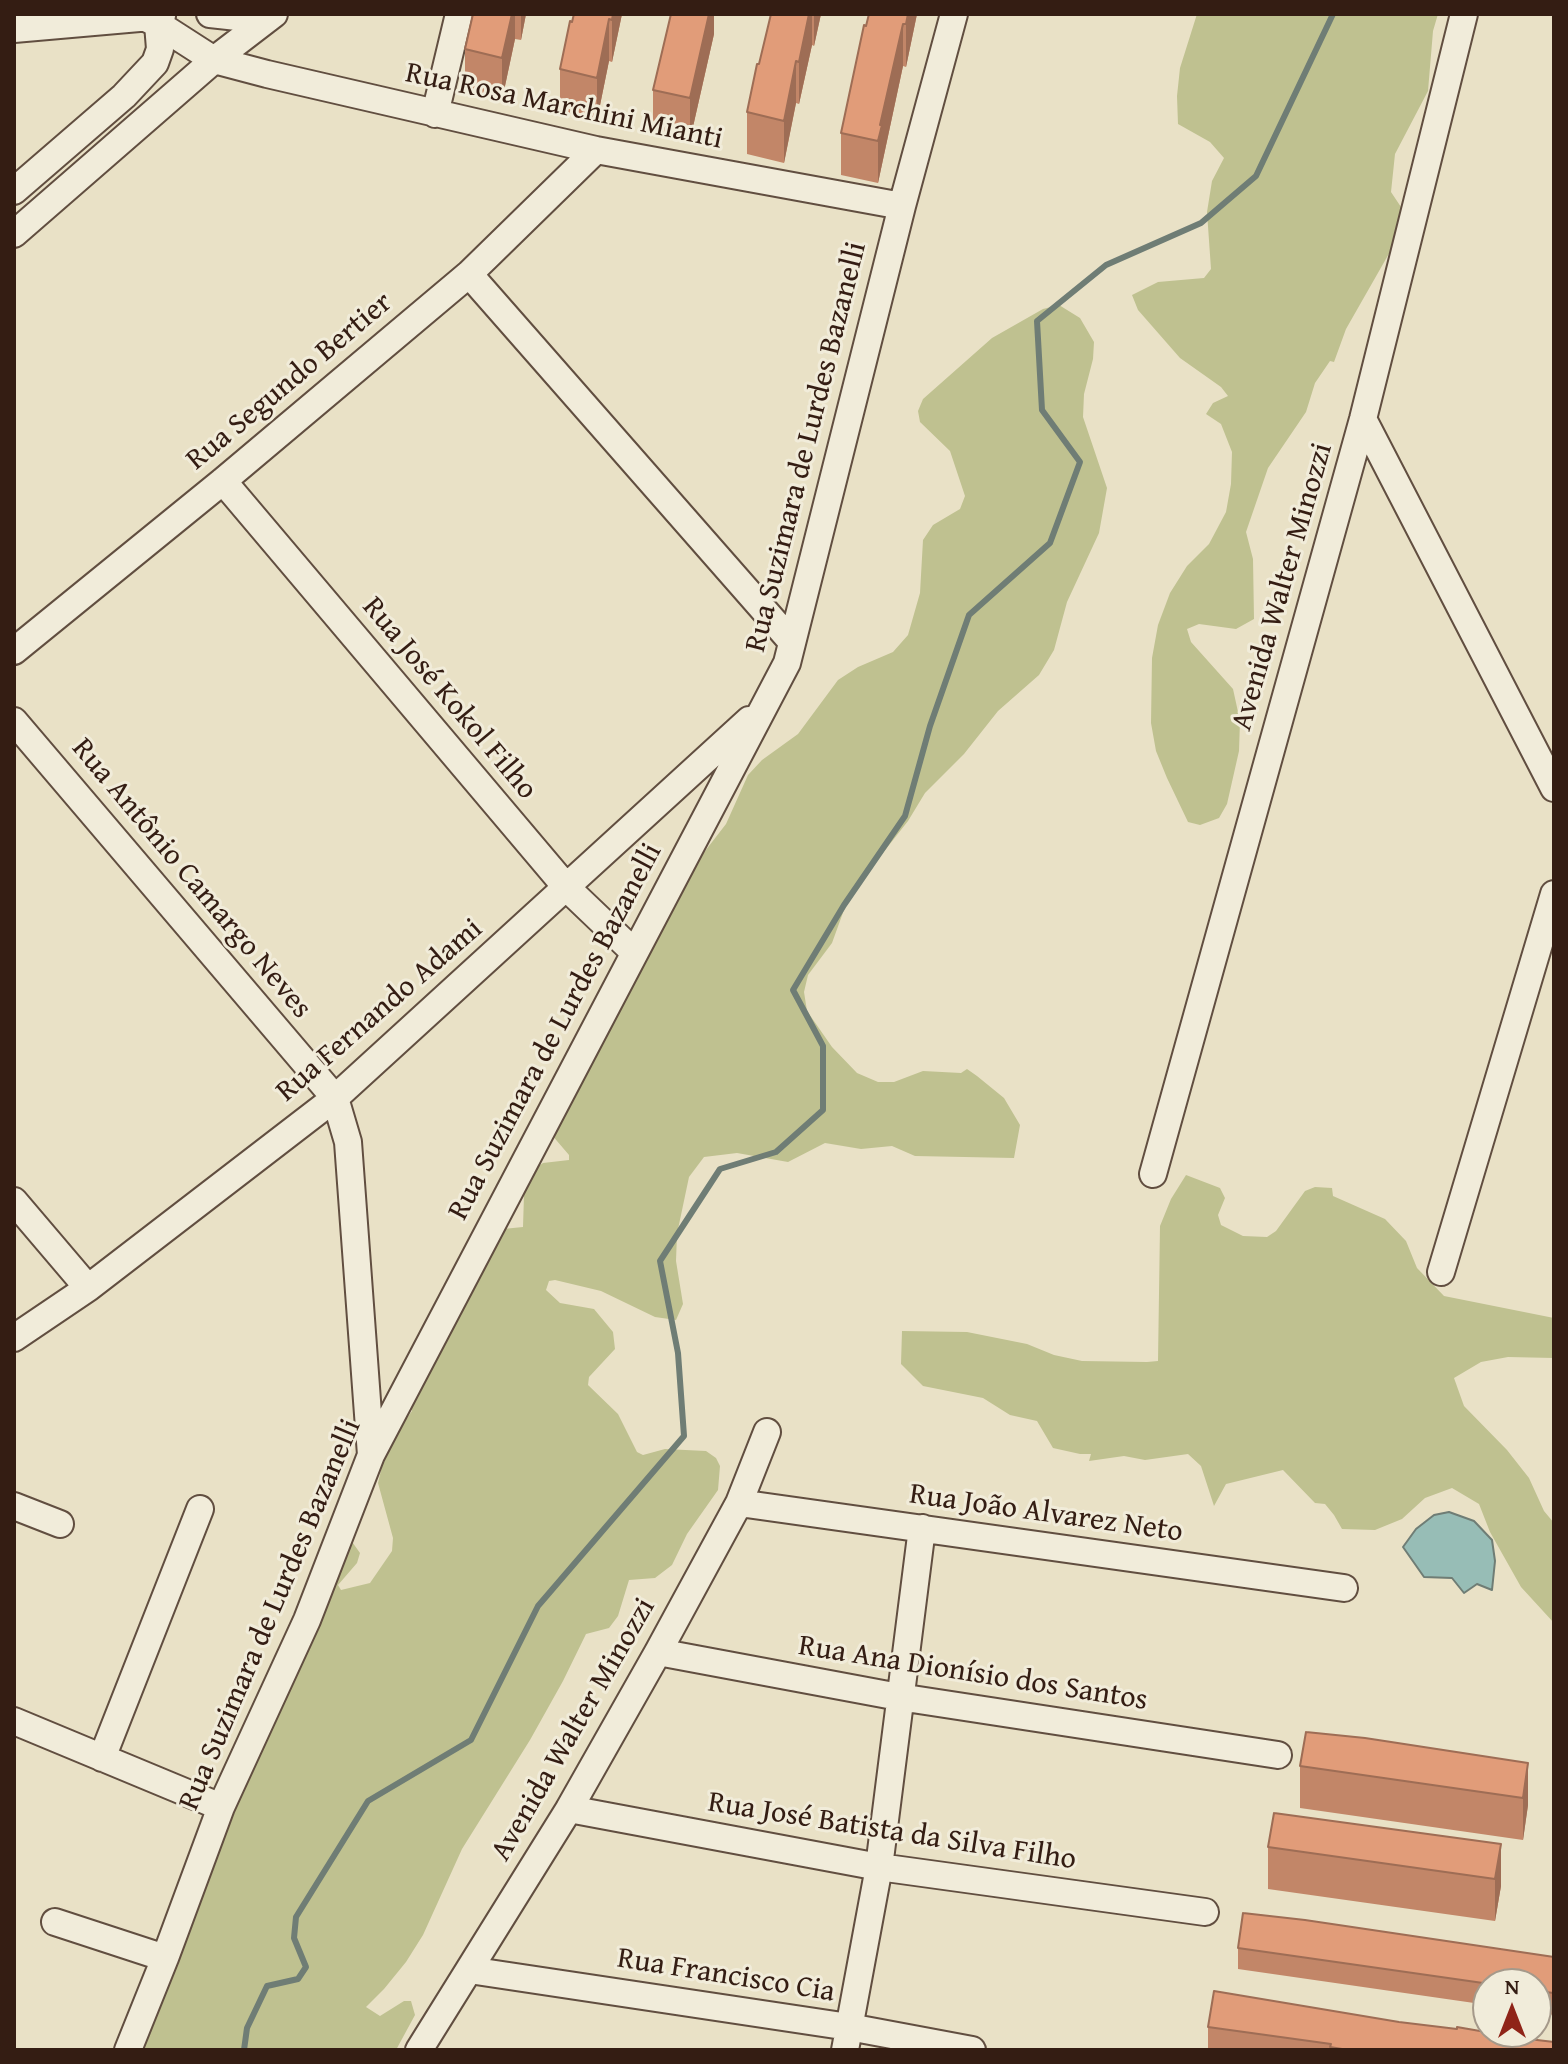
<!DOCTYPE html>
<meta charset="utf-8">
<style>
body{margin:0}
#map{position:relative;width:1568px;height:2064px;overflow:hidden;background:#e9e1c6;font-family:"Gentium Book Plus",serif}
canvas{display:block}
.frame{position:absolute;inset:0;border:16px solid #341d13;pointer-events:none}
.north{position:absolute;left:1472px;top:1968px;width:80px;height:80px;box-sizing:border-box;background:#f1ecda;border:2px solid #a5998a;border-radius:50%;rotate:0deg;font-size:22px;font-weight:700;line-height:32px;text-align:center;color:#341d13}
.north::after{content:'';display:block;margin:auto;width:28px;height:36px;background:#8f2418;clip-path:polygon(50% 0,100% 100%,50% 72%,0 100%)}
</style>
<div id="map">
<canvas width="1568" height="2064"></canvas>
<div class="frame"></div>
<div class="north">N</div>
</div>
<script>
const ctx = document.querySelector('canvas').getContext('2d');
ctx.lineJoin = 'round';
function fill(path, color) { ctx.fillStyle = color; ctx.fill(path, 'evenodd'); }
const poly = rows => new Path2D(rows.map(r => 'M' + r).join(''));
function trace(path, color, width, dash) { ctx.strokeStyle = color; ctx.lineWidth = width; ctx.lineCap = dash ? 'butt' : 'round'; ctx.setLineDash(dash || []); ctx.stroke(path); }
function label(font, color, halo, rows, align = 'center') {
  ctx.font = font + ' "Gentium Book Plus",serif'; ctx.lineWidth = 6; ctx.setLineDash([]); ctx.textBaseline = 'middle'; ctx.strokeStyle = halo; ctx.fillStyle = color; for (const [text, x, y, turn = 0] of rows) {
    ctx.save(); ctx.translate(x, y); ctx.rotate((+turn || 0) * Math.PI / 180); ctx.textAlign = isNaN(turn) ? turn : align; if (halo) ctx.strokeText(text, 0, 0); ctx.fillText(text, 0, 0); ctx.restore();
  }
}
const green = poly([
 [1197,14,1438,14,1433,31,1428,91,1395,154,1391,192,1405,213,1403,229,1346,329,1334,362,1330,361,1315,383,1306,412,1268,468,1246,532,1253,559,1254,619,1236,629,1199,624,1187,629,1191,642,1233,689,1240,721,1239,751,1227,804,1219,818,1200,825,1188,822,1167,778,1156,751,1151,723,1152,658,1158,625,1170,593,1187,566,1209,544,1226,512,1231,484,1232,452,1221,424,1206,414,1213,403,1228,396,1221,387,1180,358,1138,310,1132,295,1158,282,1204,278,1211,269,1207,212,1212,181,1224,158,1210,142,1178,124,1177,96,1180,68],
 [1059,305,1080,318,1094,342,1093,359,1084,394,1083,417,1107,488,1099,533,1067,602,1054,650,1039,675,998,711,964,754,925,793,908,821,849,896,832,943,808,975,804,992,807,1011,832,1047,857,1073,878,1082,894,1082,923,1071,961,1073,967,1069,977,1076,1004,1098,1020,1125,1014,1158,915,1156,892,1146,861,1149,825,1143,788,1162,737,1153,704,1157,689,1177,677,1234,676,1261,683,1304,676,1320,655,1317,601,1291,555,1280,549,1281,546,1290,560,1303,594,1309,613,1332,615,1349,589,1377,588,1385,618,1414,637,1452,643,1455,665,1449,706,1451,716,1458,720,1466,718,1490,687,1534,672,1565,655,1578,629,1580,618,1616,609,1628,586,1634,563,1681,530,1740,462,1849,423,1935,406,1962,384,1989,366,2007,380,2016,404,2001,411,2001,415,2015,396,2050,134,2050,171,1941,345,1532,360,1553,357,1563,338,1585,341,1590,370,1583,392,1551,393,1538,378,1483,387,1445,412,1411,409,1378,503,1229,523,1227,524,1195,532,1171,543,1163,569,1160,569,1155,551,1134,666,916,702,855,726,824,748,775,762,760,798,734,838,680,858,667,893,652,908,635,920,593,923,540,933,525,960,509,965,496,950,451,920,422,918,411,923,399,992,338,1043,309],
 [1186,1175,1220,1188,1225,1198,1218,1215,1221,1225,1243,1236,1267,1237,1276,1231,1305,1191,1315,1187,1332,1188,1333,1196,1385,1219,1406,1241,1417,1268,1444,1296,1554,1318,1554,1358,1508,1357,1481,1362,1454,1378,1464,1406,1507,1450,1529,1478,1544,1511,1554,1523,1554,1623,1521,1587,1490,1532,1479,1504,1452,1488,1425,1498,1402,1519,1375,1530,1342,1529,1334,1515,1325,1504,1315,1503,1283,1470,1226,1484,1214,1506,1201,1466,1188,1454,1145,1460,1124,1456,1089,1461,1091,1454,1080,1454,1053,1448,1037,1421,1010,1415,983,1398,923,1386,901,1364,902,1331,967,1332,1027,1344,1054,1355,1082,1361,1147,1362,1158,1361,1160,1226,1171,1199]
]);
const water = poly([
 [1449,1512,1474,1521,1492,1540,1495,1561,1492,1590,1477,1584,1464,1593,1452,1578,1424,1577,1403,1547,1416,1529,1434,1515,1449,1512]
]);
const stream = poly([
 [244,2050,247,2028,267,1986,298,1979,306,1967,294,1938,296,1917,368,1801,471,1740,538,1606,684,1436,678,1353,660,1261,720,1169,776,1152,823,1110,823,1046,793,990,844,905,905,816,930,726,969,615,1050,543,1080,462,1042,410,1037,321,1106,265,1201,223,1256,176,1333,14]
]);
const minor = poly([
 [210,14,265,20],
 [146,18,158,24,214,60,267,74,596,150,902,206],
 [14,29,162,16],
 [435,114,459,14],
 [14,191,124,96,155,63,160,49,158,24],
 [14,234,214,60,274,14],
 [469,274,792,642],
 [1363,419,1554,788],
 [223,481,567,888,634,952],
 [14,651,223,481,469,274,596,150],
 [14,721,335,1098,348,1142,371,1455],
 [1153,1174,1363,419,1464,14],
 [14,1201,88,1288],
 [1441,1272,1554,894],
 [14,1338,88,1288,335,1098,749,720],
 [739,1503,1344,1588],
 [14,1506,60,1524],
 [658,1652,899,1697,1278,1755],
 [14,1721,221,1807],
 [102,1758,200,1509],
 [569,1809,879,1867,1205,1912],
 [55,1922,165,1958],
 [469,1970,849,2027,972,2050],
 [128,2050,165,1958,221,1807,307,1620,371,1455,787,663,902,206,954,14],
 [419,2050,569,1809,658,1652,739,1503,767,1432],
 [845,2050,879,1867,922,1528]
]);
const wall = poly([
 [473,14,526,14,521,40,515,39,502,100,465,91,465,49],
 [574,14,622,14,612,62,609,61,597,120,560,111,560,69],
 [714,14,714,34,690,140,653,132,653,90],
 [771,14,821,14,814,46,812,45,799,104,796,103,784,163,747,154,747,112],
 [917,14,906,67,903,66,878,183,841,175,841,133,866,26],
 [1528,1763,1528,1805,1523,1840,1300,1808,1300,1766],
 [1501,1844,1501,1886,1495,1921,1268,1889,1268,1847],
 [1238,1948,1492,1949,1554,1957,1554,2015,1536,2012,1536,1984,1488,1984,1488,2005,1238,1969],
 [1399,2022,1520,2038,1554,2050,1217,2050,1208,2049,1208,2027]
]);
const shadedWall = poly([
 [512,14,515,14,515,39,502,100,502,58],
 [521,14,526,14,521,40],
 [613,14,622,14,612,62,612,20],
 [709,14,714,14,714,34,690,140,690,98],
 [809,14,812,14,812,45,799,104,799,62],
 [814,14,821,14,814,46],
 [908,14,917,14,906,67,906,24],
 [609,19,609,61,597,120,597,78],
 [903,24,903,66,878,183,878,141,880,125],
 [796,61,796,103,784,163,784,121],
 [1528,1763,1528,1805,1523,1840,1523,1798],
 [1501,1844,1501,1886,1495,1921,1495,1879]
]);
const building = poly([
 [473,14,512,14,502,58,465,49,473,14],
 [574,14,613,14,612,20,609,19,597,78,560,69,570,21,572,22,574,14],
 [671,14,709,14,690,98,653,90,671,14],
 [771,14,809,14,799,62,796,61,784,121,747,112,757,64,759,64,771,14],
 [869,14,908,14,906,24,903,24,880,125,882,125,878,141,841,133,864,25,866,26,869,14],
 [1306,1732,1365,1738,1528,1763,1523,1798,1300,1766,1306,1732],
 [1274,1813,1501,1844,1495,1879,1268,1847,1274,1813],
 [1243,1913,1305,1920,1554,1957,1554,1993,1536,1991,1536,1984,1490,1984,1238,1948,1243,1913],
 [1214,1991,1399,2022,1457,2029,1457,2027,1520,2038,1554,2042,1554,2050,1348,2050,1330,2047,1331,2044,1208,2027,1214,1991]
]);
const streetNames = [
 ["Rua Rosa Marchini Mianti",564,107,12],
 ["Rua Segundo Bertier",290,382,-40],
 ["Rua Suzimara de Lurdes Bazanelli",807,447,-76],
 ["Avenida Walter Minozzi",1283,587,-74],
 ["Rua José Kokol Filho",449,699,50],
 ["Rua Antônio Camargo Neves",191,879,50],
 ["Rua Fernando Adami",380,1011,-41],
 ["Rua Suzimara de Lurdes Bazanelli",556,1032,-62],
 ["Rua João Alvarez Neto",1046,1514,8],
 ["Rua Suzimara de Lurdes Bazanelli",271,1615,-67],
 ["Rua Ana Dionísio dos Santos",973,1674,9],
 ["Avenida Walter Minozzi",574,1730,-60],
 ["Rua José Batista da Silva Filho",892,1832,9],
 ["Rua Francisco Cia",726,1976,9]
];
fill(green, '#bfc190');
fill(water, '#97bdb6');
trace(water, '#6f7d75', 2);
trace(stream, '#6f7d75', 6);
trace(minor, '#614e40', 30);
trace(minor, '#f1ecda', 26);
fill(wall, '#c28668');
fill(shadedWall, '#9e6d55');
fill(building, '#e19c79');
trace(building, '#9e6d55', 2);
label('30px', '#341d13', '#f1ecda', streetNames);
</script>
